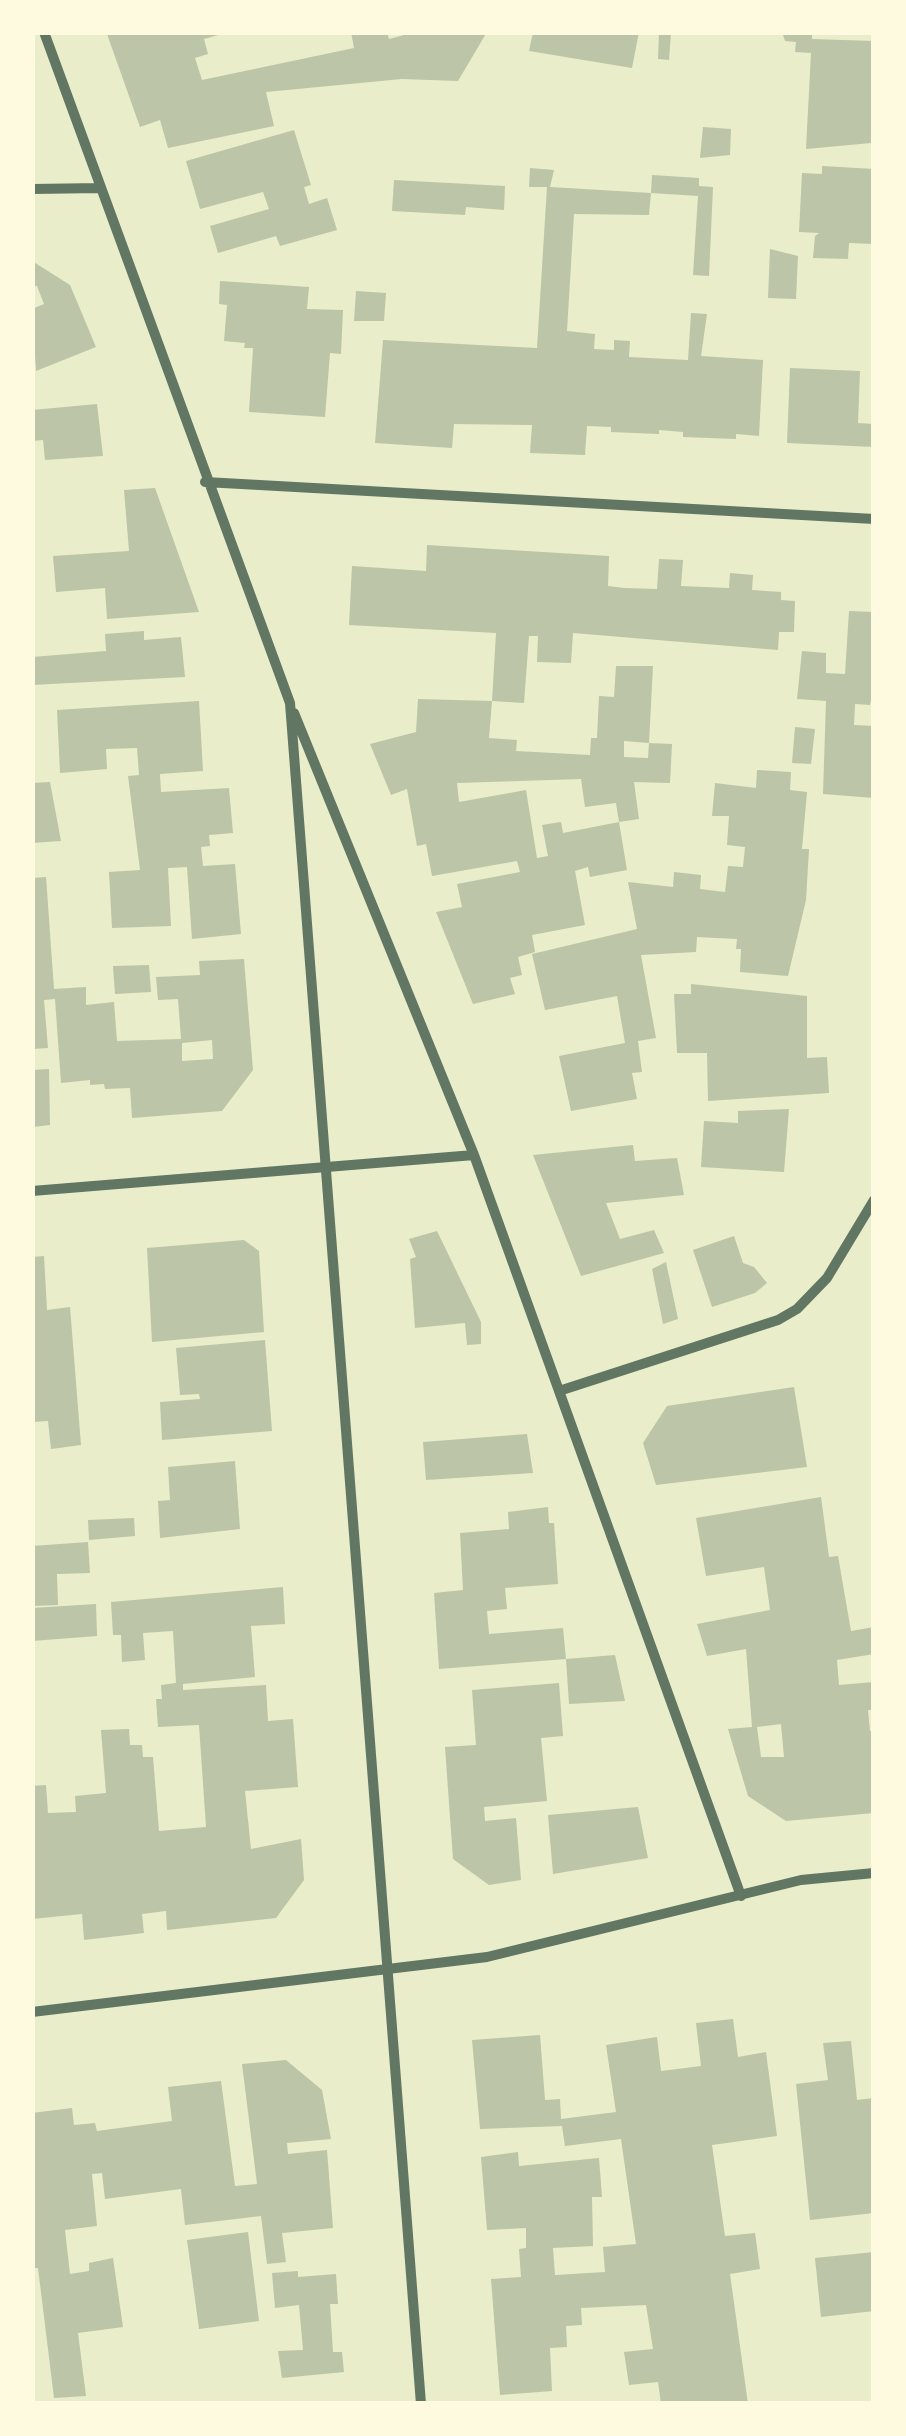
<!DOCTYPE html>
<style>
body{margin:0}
#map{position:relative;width:906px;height:2436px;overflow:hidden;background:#e9edc9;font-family:Figtree,sans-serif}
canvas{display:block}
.frame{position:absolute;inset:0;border:35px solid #fefae0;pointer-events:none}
</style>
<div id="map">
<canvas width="906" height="2436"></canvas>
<div class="frame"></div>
</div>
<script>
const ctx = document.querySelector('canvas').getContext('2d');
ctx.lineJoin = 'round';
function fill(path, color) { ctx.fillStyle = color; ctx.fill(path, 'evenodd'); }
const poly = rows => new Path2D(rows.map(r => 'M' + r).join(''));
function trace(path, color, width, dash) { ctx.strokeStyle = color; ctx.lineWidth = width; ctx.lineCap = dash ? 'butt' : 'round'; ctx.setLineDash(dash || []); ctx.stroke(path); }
const building = poly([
 [229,32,204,39,208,54,195,58,202,80,354,48,351,32,387,32,389,39,415,32,487,32,458,81,402,79,266,92,274,126,168,148,160,120,140,127,107,34],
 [533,32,639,32,632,68,529,51],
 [659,32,671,32,669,60,658,59],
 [782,32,812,32,812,39,874,41,871,143,806,149,811,53,795,52,796,42,785,41],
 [703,127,731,129,730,155,700,158],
 [294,130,311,185,304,187,309,204,327,198,337,230,280,246,276,236,218,253,210,226,269,209,263,192,200,209,186,161],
 [822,166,874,169,874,244,849,243,848,259,813,258,815,236,819,233,799,232,802,173,822,174],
 [530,168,554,170,550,187,651,193,649,215,574,214,567,331,595,334,594,349,614,350,614,340,630,341,629,357,688,360,691,313,707,314,701,356,763,360,759,436,736,434,736,439,683,437,683,432,659,430,659,434,611,432,611,427,587,426,585,455,530,453,532,425,454,424,452,448,375,443,383,340,537,348,547,187,529,187],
 [652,175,699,178,699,186,713,187,709,276,693,275,698,196,651,193],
 [394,180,505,186,504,210,466,207,465,215,392,211],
 [770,249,798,256,796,299,768,298],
 [32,261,70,285,96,347,36,371,32,309,44,304,37,286,32,286],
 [220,281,309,287,307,309,343,310,341,354,330,353,325,417,249,412,253,348,244,348,245,343,224,341,227,305,219,304],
 [356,291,386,293,384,321,354,321],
 [790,368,860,371,858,423,874,424,874,447,787,443],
 [97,404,103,456,45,460,43,440,32,441,32,410],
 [155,488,199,612,107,619,105,588,56,592,53,556,129,551,124,490],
 [427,545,609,556,608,586,624,588,657,589,659,559,683,560,681,586,729,588,730,573,753,575,752,590,781,592,781,600,795,601,794,632,779,632,778,650,573,633,571,663,537,662,538,636,529,636,524,703,492,701,489,738,517,740,516,751,590,755,591,738,597,738,599,696,614,697,616,666,653,666,649,743,624,741,624,757,648,758,649,743,672,744,670,783,634,782,639,819,619,822,616,803,585,807,581,779,457,783,459,802,526,790,537,858,548,856,542,825,561,822,563,833,619,822,627,870,590,877,588,867,575,871,585,925,532,935,535,952,518,957,522,975,510,978,515,994,473,1004,436,912,462,907,457,884,520,872,517,861,432,876,426,844,417,846,407,789,391,795,370,744,416,732,418,699,492,701,496,633,349,625,352,566,426,571],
 [849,611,874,612,874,688,870,705,855,704,854,725,874,726,874,798,823,794,826,701,797,699,802,651,826,653,826,673,845,674],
 [144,631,144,640,181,637,185,677,32,685,32,657,106,651,105,634],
 [199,701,203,771,160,774,161,792,229,788,233,833,209,835,210,846,201,847,203,866,235,864,241,934,192,939,187,867,168,868,171,926,112,928,109,872,140,870,128,776,139,775,137,748,106,749,107,769,60,773,57,710],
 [795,727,815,729,811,764,792,763],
 [757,770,791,772,790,790,807,792,802,849,809,849,806,900,788,976,740,972,741,949,736,949,737,939,697,937,696,952,641,955,656,1038,638,1041,642,1072,632,1073,637,1099,571,1111,559,1056,625,1043,617,996,545,1010,532,954,637,929,628,882,673,887,674,872,701,875,700,889,725,892,728,866,743,867,745,847,727,845,729,816,712,816,715,783,756,788],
 [50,782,61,841,32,843,32,783],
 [46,877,54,989,86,987,86,1005,114,1002,117,1041,181,1039,178,999,158,1000,156,977,200,975,199,961,244,959,253,1070,222,1111,132,1118,130,1088,105,1089,104,1084,90,1085,90,1080,61,1083,55,999,44,1000,48,1048,32,1049,32,878],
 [212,1040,213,1059,182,1061,182,1043],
 [149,965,151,992,115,994,113,966],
 [691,984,807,996,807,1058,827,1057,829,1093,708,1101,707,1053,677,1053,674,994,691,994],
 [49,1069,50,1125,32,1127,32,1070],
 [789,1109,784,1172,701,1167,704,1121,738,1123,738,1111],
 [633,1145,635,1161,677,1158,684,1195,606,1203,620,1239,654,1230,664,1253,581,1276,533,1155],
 [437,1231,481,1322,481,1344,467,1345,465,1323,415,1328,410,1259,416,1257,409,1239],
 [734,1236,743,1263,754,1267,767,1283,755,1293,712,1307,693,1250],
 [244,1240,259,1251,264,1332,152,1342,147,1248],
 [44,1256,47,1310,70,1307,81,1445,51,1449,48,1421,32,1422,32,1257],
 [666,1262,678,1319,663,1324,652,1269],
 [265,1340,272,1431,162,1440,160,1402,200,1399,199,1394,180,1395,176,1348],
 [794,1387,807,1467,656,1485,643,1443,667,1406],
 [527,1434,533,1473,426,1480,423,1442],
 [235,1461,240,1529,160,1538,158,1501,170,1500,168,1467],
 [821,1497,829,1557,838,1556,851,1631,874,1627,874,1654,837,1660,839,1685,874,1682,874,1710,868,1710,870,1731,874,1731,874,1813,786,1821,748,1796,728,1729,752,1727,746,1649,707,1656,697,1624,770,1610,764,1567,706,1576,696,1518],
 [781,1724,784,1757,761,1757,757,1727],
 [548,1507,549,1523,554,1523,558,1584,505,1588,507,1609,487,1611,489,1634,563,1628,566,1659,439,1669,434,1593,463,1590,460,1533,509,1529,508,1512],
 [134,1518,135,1536,89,1540,88,1520],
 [88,1542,90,1573,57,1574,58,1605,32,1606,32,1546],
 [283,1587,285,1624,251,1626,255,1677,183,1684,183,1690,266,1685,268,1721,293,1719,298,1787,245,1791,251,1849,301,1839,304,1880,276,1918,167,1930,166,1911,142,1914,144,1933,84,1940,82,1914,32,1919,32,1786,46,1785,48,1813,76,1812,75,1796,106,1793,101,1730,129,1729,130,1745,142,1745,143,1757,153,1757,159,1831,206,1827,199,1725,158,1727,156,1699,162,1699,161,1685,176,1683,173,1631,143,1633,145,1660,122,1662,121,1635,113,1635,111,1602],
 [96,1604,97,1636,32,1641,32,1608],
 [615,1655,625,1701,569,1704,566,1659],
 [559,1683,563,1736,541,1738,547,1801,484,1807,485,1821,516,1818,521,1880,489,1885,453,1859,445,1747,476,1745,472,1690],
 [638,1807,648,1858,553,1874,548,1815],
 [733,2019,738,2057,766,2052,777,2136,712,2145,725,2236,755,2233,760,2269,730,2274,748,2404,661,2404,658,2382,629,2385,624,2352,653,2349,646,2305,581,2308,582,2325,566,2326,567,2347,550,2348,552,2391,500,2395,491,2279,521,2277,519,2249,526,2248,526,2228,487,2230,481,2157,518,2152,519,2166,599,2158,602,2197,592,2197,593,2246,553,2248,555,2275,605,2272,603,2247,636,2244,621,2139,565,2146,562,2126,480,2129,472,2040,540,2035,545,2100,560,2099,561,2119,616,2112,606,2045,657,2037,661,2071,701,2066,696,2023],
 [851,2041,857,2100,874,2098,874,2213,810,2220,796,2084,828,2080,823,2043],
 [286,2060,322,2090,331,2139,287,2143,288,2154,327,2150,333,2228,282,2233,286,2262,267,2264,261,2216,185,2225,181,2189,105,2199,102,2173,92,2174,97,2226,65,2230,70,2274,89,2271,89,2263,113,2258,123,2327,78,2333,86,2396,54,2398,38,2268,32,2268,32,2113,72,2108,74,2125,95,2123,97,2131,172,2121,168,2087,221,2081,235,2186,257,2184,242,2064],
 [248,2232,259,2321,199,2329,187,2240],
 [874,2252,874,2311,821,2317,815,2258],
 [298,2271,298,2277,336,2274,338,2304,330,2304,333,2352,342,2352,344,2372,282,2378,278,2351,303,2350,299,2305,275,2308,272,2273]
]);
const minor = poly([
 [44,32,290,703,421,2404],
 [32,189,101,188],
 [205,482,874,519],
 [294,713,474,1155,741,1896],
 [32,1191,474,1155],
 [559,1391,778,1320,797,1309,827,1278,874,1200],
 [32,2012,487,1957,801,1880,874,1873]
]);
fill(building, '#bcc5a7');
trace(minor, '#617663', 10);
</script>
